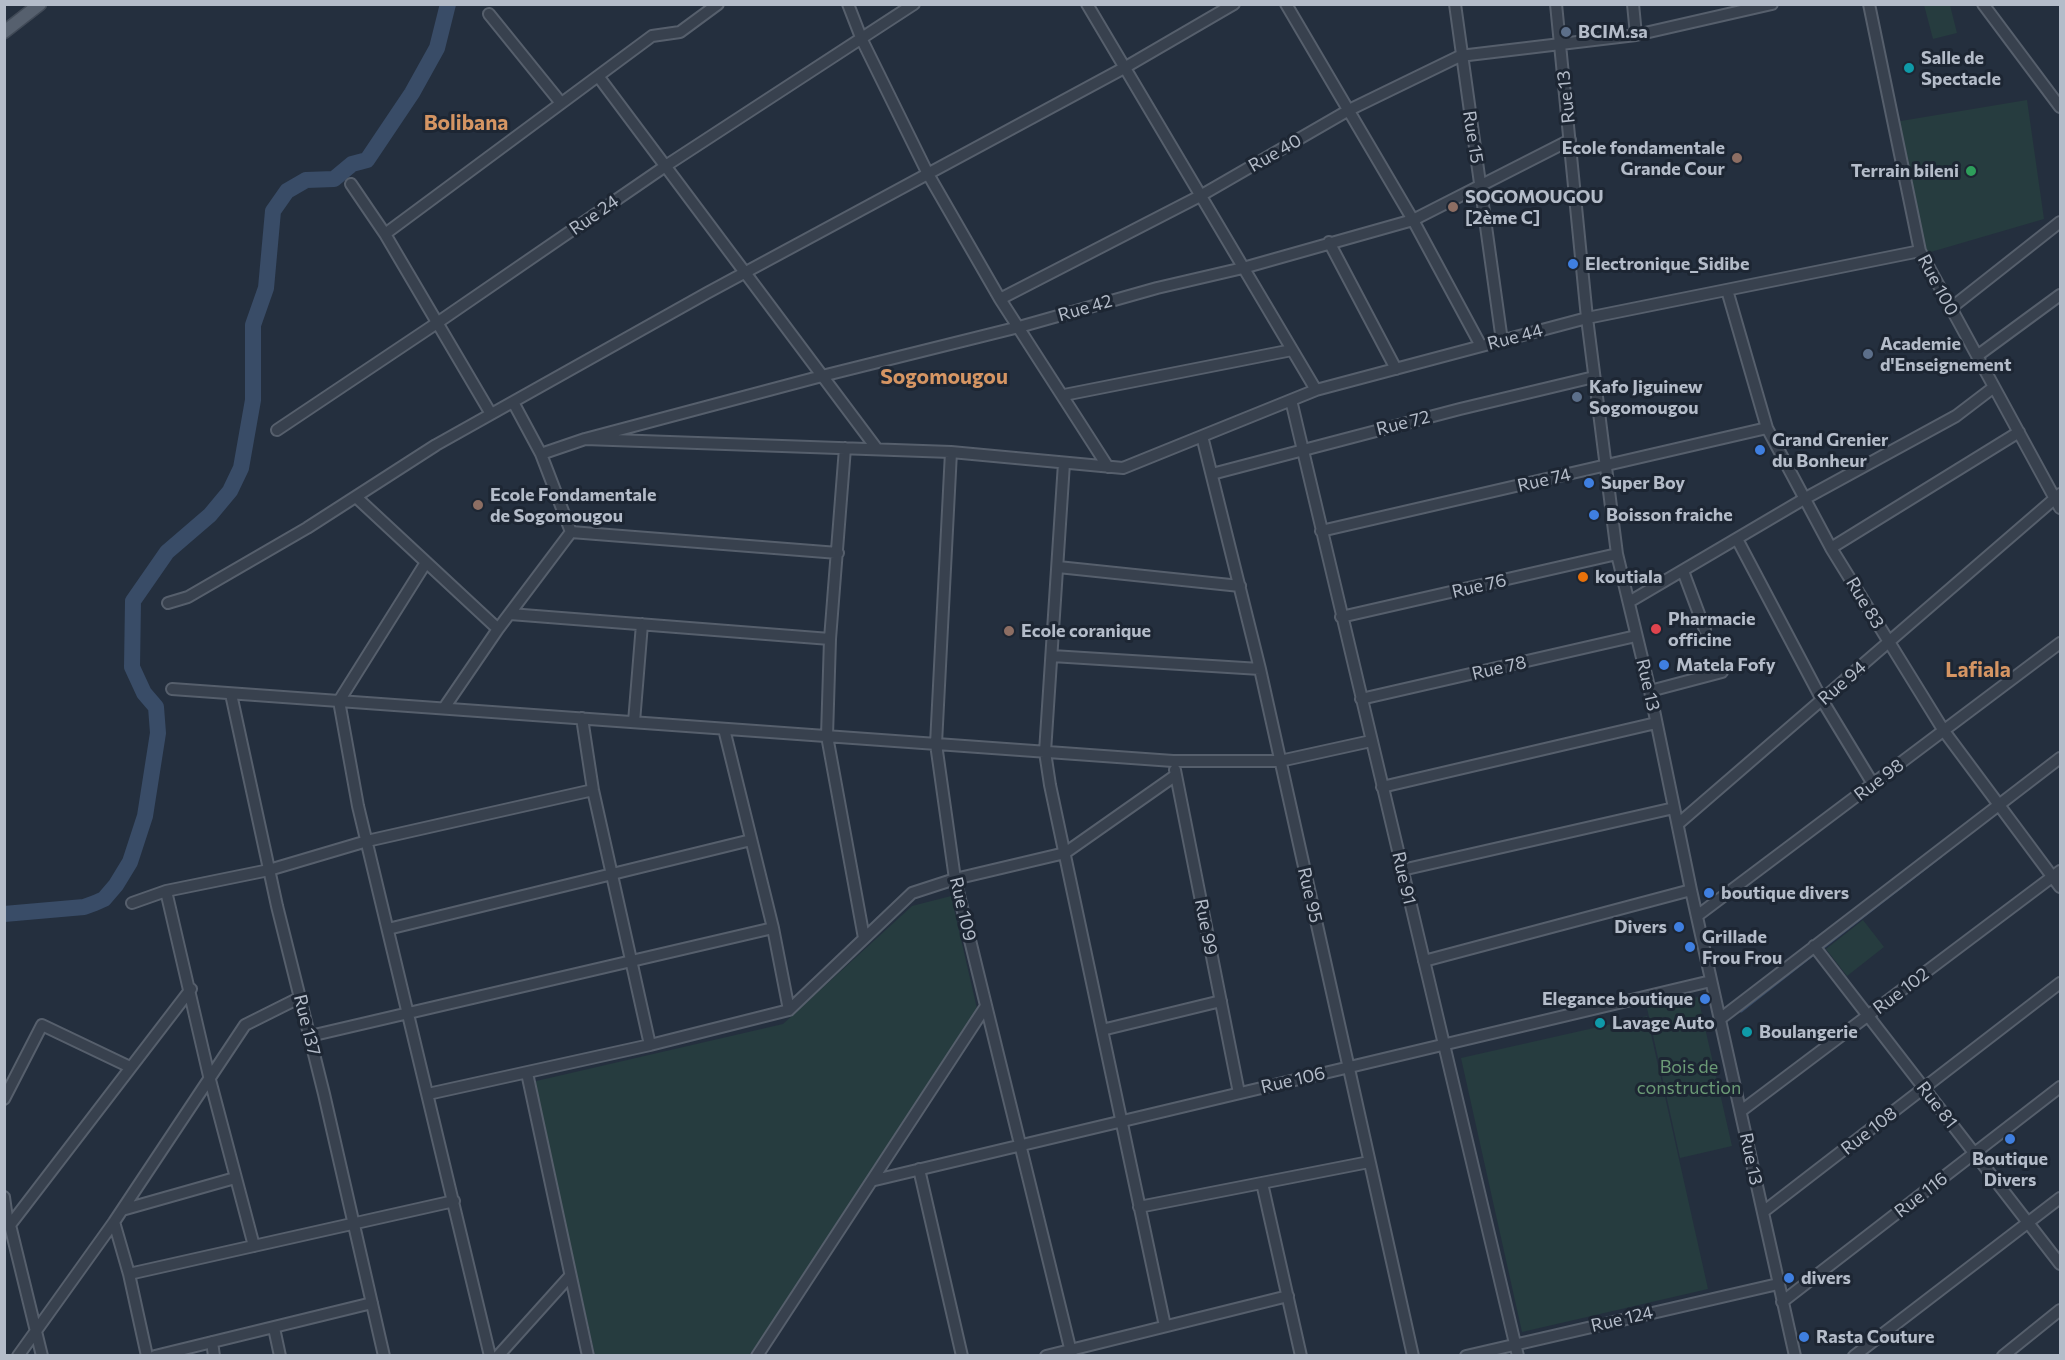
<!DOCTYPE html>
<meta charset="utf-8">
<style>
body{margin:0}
#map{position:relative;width:2065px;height:1360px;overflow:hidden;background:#242f3e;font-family:Commissioner,sans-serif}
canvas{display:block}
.frame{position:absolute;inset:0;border:6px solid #b4bcc9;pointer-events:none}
</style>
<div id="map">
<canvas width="2065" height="1360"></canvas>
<div class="frame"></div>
</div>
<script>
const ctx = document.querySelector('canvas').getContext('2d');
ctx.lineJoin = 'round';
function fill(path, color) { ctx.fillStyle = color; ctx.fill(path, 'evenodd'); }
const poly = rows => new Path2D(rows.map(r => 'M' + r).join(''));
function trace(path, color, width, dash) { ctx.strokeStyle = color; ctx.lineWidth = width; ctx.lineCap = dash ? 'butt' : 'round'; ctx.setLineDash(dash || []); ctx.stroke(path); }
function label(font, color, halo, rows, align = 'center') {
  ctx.font = font + ' Commissioner,sans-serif'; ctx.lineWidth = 6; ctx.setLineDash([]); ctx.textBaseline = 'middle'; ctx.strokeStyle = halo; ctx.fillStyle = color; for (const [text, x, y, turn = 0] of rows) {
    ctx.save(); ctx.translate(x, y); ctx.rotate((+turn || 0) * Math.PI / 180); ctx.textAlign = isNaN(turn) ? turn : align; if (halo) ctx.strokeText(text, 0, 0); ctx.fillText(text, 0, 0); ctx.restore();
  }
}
const green = poly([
 [1924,5,1950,5,1957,33,1933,39],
 [2027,100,2044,219,1924,254,1895,122],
 [951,896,978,1013,794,1295,749,1355,595,1355,532,1082,783,1024,912,906],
 [1863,920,1884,947,1847,976,1826,949],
 [1698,997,1732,1146,1680,1158,1647,1008],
 [1647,1016,1708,1289,1522,1332,1461,1058]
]);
const stream = poly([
 [1821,949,1941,856],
 [1741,1011,1815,953]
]);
const river = poly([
 [4,914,84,907,95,903,104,899,116,885,130,862,145,816,158,733,156,707,144,693,132,667,133,601,167,552,210,515,230,491,241,468,253,400,253,325,266,288,273,211,287,191,306,180,334,179,352,164,367,160,412,93,437,48,448,4]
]);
const minor = poly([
 [848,4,862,40,928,174,1000,299,1108,467],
 [1087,4,1316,390],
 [1286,4,1413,220,1481,346],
 [1455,4,1502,341],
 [1556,4,1587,318,1617,554,1650,691,1691,890,1795,1356],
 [1633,4,1636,35],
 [1869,4,1920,251,2060,508],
 [1983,4,2060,107],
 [489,14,561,103],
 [598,76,877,449],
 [351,184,385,234,491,414],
 [385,234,652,36,680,32,718,4],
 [1329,242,1396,369],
 [1727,290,1767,428,1831,548,1944,731,2060,887],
 [1000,299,1200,196,1349,110,1460,56,1636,35,1772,4],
 [1951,308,2060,222],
 [1977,356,2060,295],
 [1064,395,1292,350],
 [1291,400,1518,1356],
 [513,402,541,454,571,532],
 [277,430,437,323,667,165,914,4],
 [1202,436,1260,669,1413,1356],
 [585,439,951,452,1123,468,1316,390,1587,318,1920,251],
 [845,448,830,639,827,736,864,938],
 [951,452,936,744,955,879,1072,1356],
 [541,454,585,439,822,376,1019,327,1157,288,1243,268,1413,220,1570,140],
 [1064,463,1045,752,1050,785,1165,1326],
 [1212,474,1460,409,1594,377],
 [356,497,498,629],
 [1321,531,1767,428],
 [571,532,838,553],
 [1737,539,1822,700,1873,784],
 [1831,548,2019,432],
 [425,564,339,701,358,806,490,1356],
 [1058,567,1240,586],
 [1683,571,1705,630],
 [1629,602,1804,499,1956,416,1994,387],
 [168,603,188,597,307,528,436,445,707,293,1124,68,1234,4],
 [510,614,830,639],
 [1341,617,1617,554],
 [1052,656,1260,669],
 [172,689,1173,761,1280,761,1371,741],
 [1650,691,1722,672],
 [231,694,277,906,324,1094,384,1356],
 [1361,699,1636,636],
 [444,708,498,629,571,532],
 [582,718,593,790,650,1045],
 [634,722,642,624],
 [724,729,773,928,789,1010],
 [1175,770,1239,1093],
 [1382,787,1656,723],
 [1678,824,2060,494],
 [1402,870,1674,808],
 [166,891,209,1076,254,1246],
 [132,903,166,891,269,870,367,841,593,790],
 [1697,916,2060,643],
 [388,929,751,840],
 [1814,946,2060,1264],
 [1424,961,1691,890],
 [1720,1019,2060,758],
 [1102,1030,1221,1001],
 [310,1036,773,928],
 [527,1073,588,1356],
 [428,1094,650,1045,789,1010,912,893,955,879,1065,853,1176,775],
 [4,1099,42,1025,130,1067],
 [1741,1111,2060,871],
 [919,1169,962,1356],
 [875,1180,1711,981],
 [1262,1183,1301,1356],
 [4,1197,8,1225],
 [1139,1207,1369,1162],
 [122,1210,235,1178],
 [1763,1212,2060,983],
 [114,1222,129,1274],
 [1782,1302,2060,1087],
 [274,1328,280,1356],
 [212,1342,214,1356],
 [18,1356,114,1222,245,1025,301,997],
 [42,1356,10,1225,191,989],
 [147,1356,129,1274,454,1201],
 [155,1356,372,1303],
 [498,1356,570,1276],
 [757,1356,986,1006],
 [1046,1356,1288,1296],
 [1466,1356,1778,1284],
 [1854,1356,2060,1198],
 [2003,1356,2060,1310]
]);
const major = poly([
 [4,32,40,4]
]);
const markers = [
 [1566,32,6,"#5c6f8a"],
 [1909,68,6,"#0f9aa8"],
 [1737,158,6,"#8d6e63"],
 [1971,171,6,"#2e9e5b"],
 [1453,207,6,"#8d6e63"],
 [1573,264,6,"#3f7fe0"],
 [1868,354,6,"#5c6f8a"],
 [1577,397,6,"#5c6f8a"],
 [1760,450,6,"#3f7fe0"],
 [1589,483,6,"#3f7fe0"],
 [478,505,6,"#8d6e63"],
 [1594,515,6,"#3f7fe0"],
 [1583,577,6,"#e8710a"],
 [1656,629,6,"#e0444e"],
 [1009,631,6,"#8d6e63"],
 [1664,665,6,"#3f7fe0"],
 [1709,893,6,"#3f7fe0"],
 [1679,927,6,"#3f7fe0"],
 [1690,947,6,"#3f7fe0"],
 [1705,999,6,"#3f7fe0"],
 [1600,1023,6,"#0f9aa8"],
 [1747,1032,6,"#0f9aa8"],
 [2010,1139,6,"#3f7fe0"],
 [1789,1278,6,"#3f7fe0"],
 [1804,1337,6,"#3f7fe0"]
];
const poiNames = [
 ["BCIM.sa",1578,32],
 ["Salle de",1921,58],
 ["Spectacle",1921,79],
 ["Ecole fondamentale",1725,148,"right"],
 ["Grande Cour",1725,169,"right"],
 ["Terrain bileni",1959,171,"right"],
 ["SOGOMOUGOU",1465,197],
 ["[2ème C]",1465,218],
 ["Electronique_Sidibe",1585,264],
 ["Academie",1880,344],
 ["d'Enseignement",1880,365],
 ["Kafo Jiguinew",1589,387],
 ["Sogomougou",1589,408],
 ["Grand Grenier",1772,440],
 ["du Bonheur",1772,461],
 ["Super Boy",1601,483],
 ["Ecole Fondamentale",490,495],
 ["de Sogomougou",490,516],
 ["Boisson fraiche",1606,515],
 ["koutiala",1595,577],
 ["Pharmacie",1668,619],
 ["officine",1668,640],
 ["Ecole coranique",1021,631],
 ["Matela Fofy",1676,665],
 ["boutique divers",1721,893],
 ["Divers",1667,927,"right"],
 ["Grillade",1702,937],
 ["Frou Frou",1702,958],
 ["Elegance boutique",1693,999,"right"],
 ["Lavage Auto",1612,1023],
 ["Boulangerie",1759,1032],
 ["Boutique",2010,1159,"center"],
 ["Divers",2010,1180,"center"],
 ["divers",1801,1278],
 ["Rasta Couture",1816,1337]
];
const streetNames = [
 ["Rue 13",1566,97,-96],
 ["Rue 15",1473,137,81],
 ["Rue 40",1275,153,-30],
 ["Rue 24",594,215,-35],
 ["Rue 100",1938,285,62],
 ["Rue 42",1085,308,-16],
 ["Rue 44",1515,337,-15],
 ["Rue 72",1403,423,-14],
 ["Rue 74",1544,480,-13],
 ["Rue 76",1479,586,-13],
 ["Rue 83",1865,603,59],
 ["Rue 78",1499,668,-13],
 ["Rue 94",1842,683,-41],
 ["Rue 13",1648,685,77],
 ["Rue 98",1879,780,-37],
 ["Rue 91",1404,878,77],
 ["Rue 95",1310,895,77],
 ["Rue 109",963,909,77],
 ["Rue 99",1206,927,79],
 ["Rue 102",1901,991,-37],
 ["Rue 137",307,1025,76],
 ["Rue 106",1293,1080,-13],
 ["Rue 81",1937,1105,52],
 ["Rue 108",1869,1131,-38],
 ["Rue 13",1751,1159,78],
 ["Rue 116",1921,1195,-38],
 ["Rue 124",1622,1319,-13]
];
const parkNames = [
 ["Bois de",1689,1067],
 ["construction",1689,1088]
];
const quarterNames = [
 ["Bolibana",466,123],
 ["Sogomougou",944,377],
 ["Lafiala",1978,670]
];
fill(green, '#263c3f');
trace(stream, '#394c67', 3);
trace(river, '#394c67', 16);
trace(minor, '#565f6c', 14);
trace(major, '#414a57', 15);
trace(minor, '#38414e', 10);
trace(major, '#56606e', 12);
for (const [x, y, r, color] of markers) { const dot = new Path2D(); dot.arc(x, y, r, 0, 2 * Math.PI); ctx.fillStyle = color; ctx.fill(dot); trace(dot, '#1d2633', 2); }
label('bold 18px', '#b4bcc9', '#1d2633', poiNames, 'left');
label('18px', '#b4bcc9', '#1d2633', streetNames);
label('18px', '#6b9a76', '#1d2633', parkNames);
label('bold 21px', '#d59563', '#1d2633', quarterNames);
</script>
